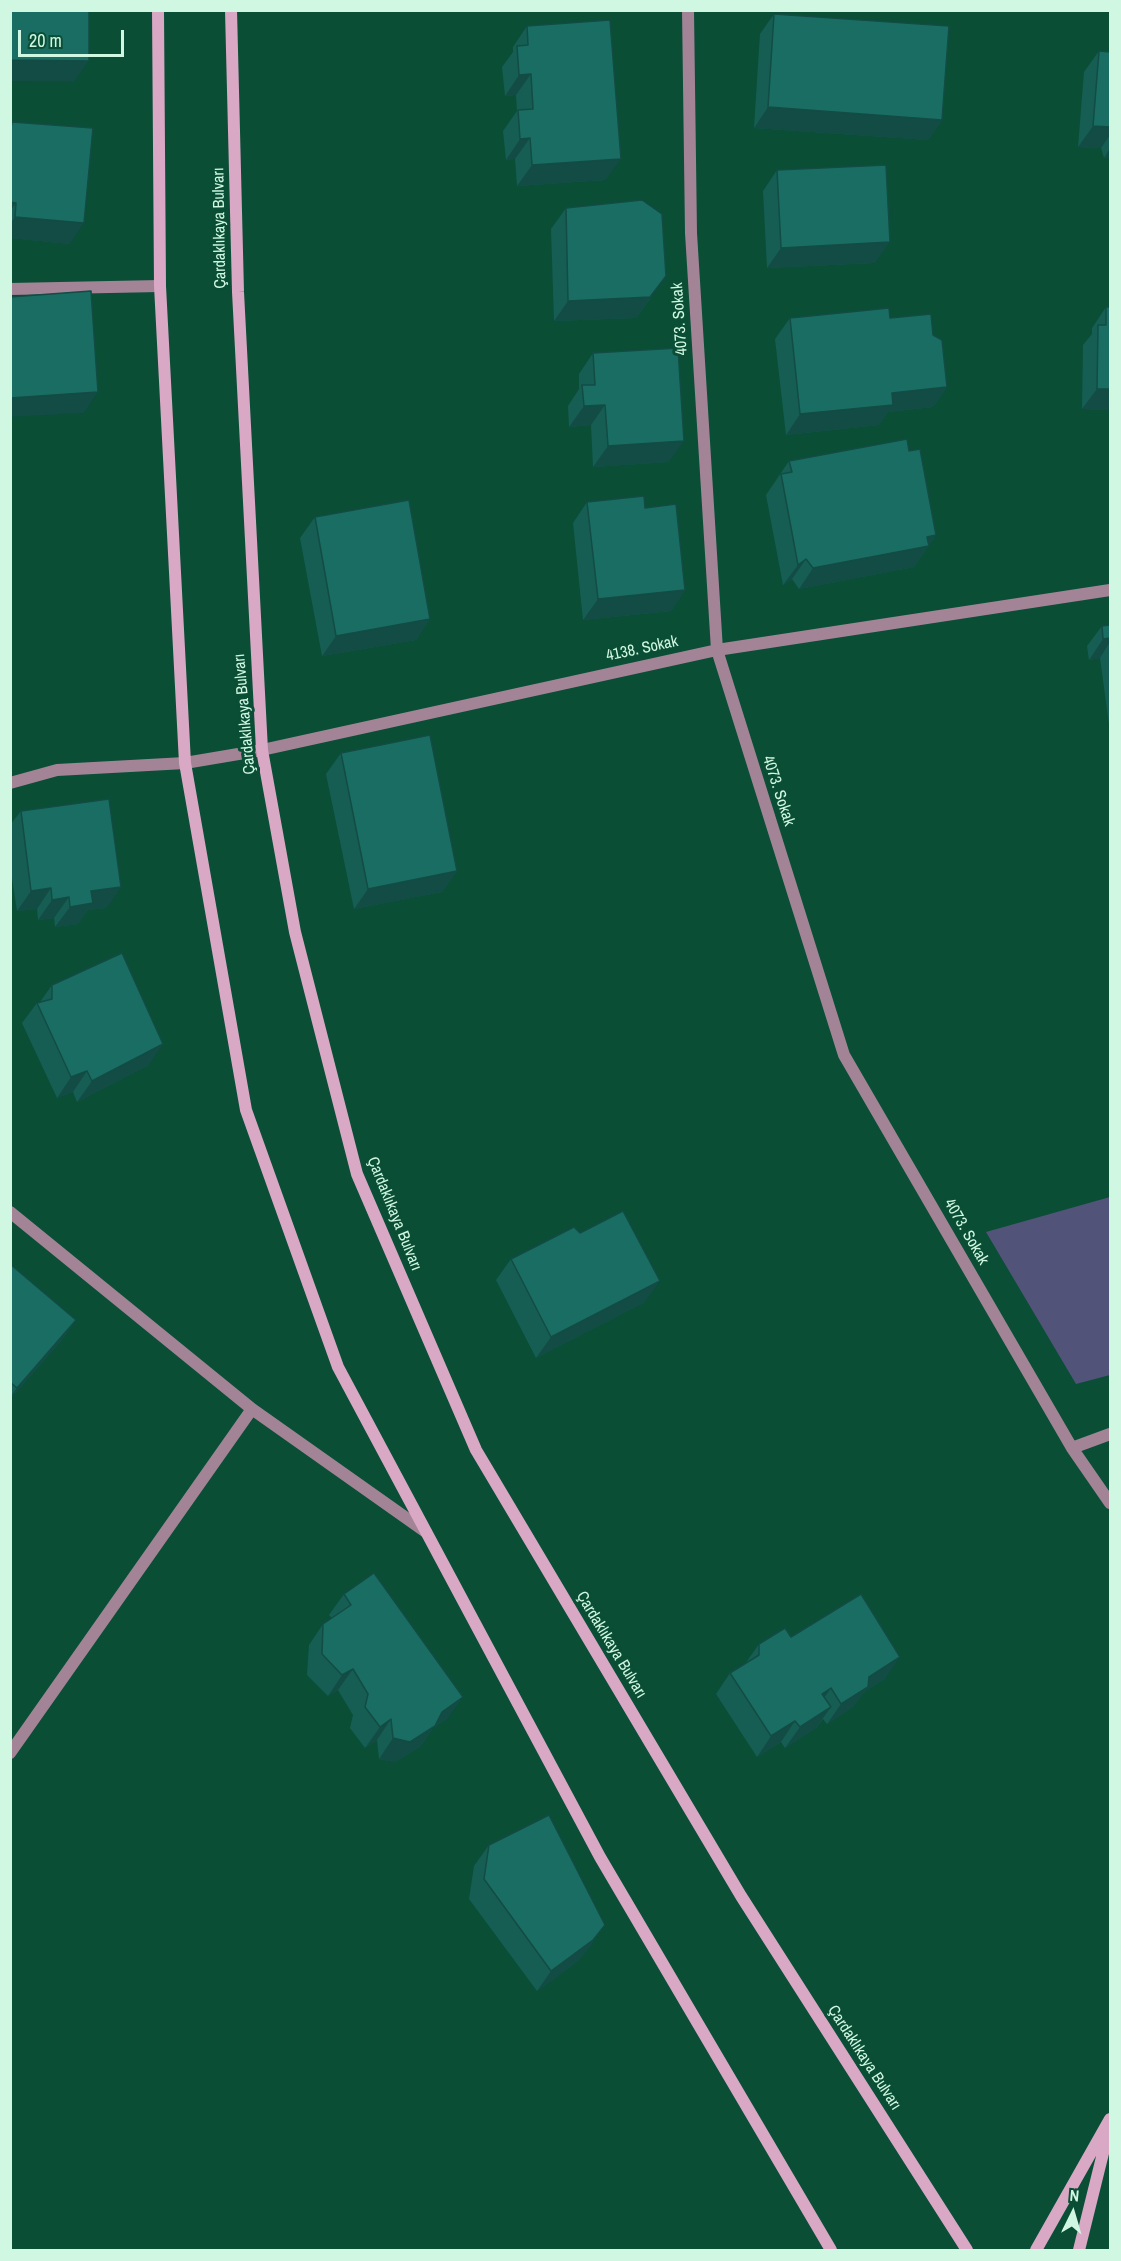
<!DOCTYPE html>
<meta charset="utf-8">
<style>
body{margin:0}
#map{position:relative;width:1121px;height:2261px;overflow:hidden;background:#0a4e35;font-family:"Archivo Narrow",sans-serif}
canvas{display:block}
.frame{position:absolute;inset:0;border:12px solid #d0f7e2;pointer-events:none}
.north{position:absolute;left:1043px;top:2183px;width:60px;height:60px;-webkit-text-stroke:4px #0a4e35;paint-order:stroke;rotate:5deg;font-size:16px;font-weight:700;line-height:24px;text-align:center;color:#d0f7e2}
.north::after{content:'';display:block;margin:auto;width:21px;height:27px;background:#d0f7e2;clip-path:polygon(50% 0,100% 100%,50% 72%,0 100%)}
.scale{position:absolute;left:18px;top:30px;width:106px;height:27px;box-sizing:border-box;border:3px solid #d0f7e2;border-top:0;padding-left:8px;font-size:18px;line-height:21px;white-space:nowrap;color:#d0f7e2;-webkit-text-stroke:4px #0a4e35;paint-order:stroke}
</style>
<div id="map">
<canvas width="1121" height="2261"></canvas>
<div class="frame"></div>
<div class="north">N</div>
<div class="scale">20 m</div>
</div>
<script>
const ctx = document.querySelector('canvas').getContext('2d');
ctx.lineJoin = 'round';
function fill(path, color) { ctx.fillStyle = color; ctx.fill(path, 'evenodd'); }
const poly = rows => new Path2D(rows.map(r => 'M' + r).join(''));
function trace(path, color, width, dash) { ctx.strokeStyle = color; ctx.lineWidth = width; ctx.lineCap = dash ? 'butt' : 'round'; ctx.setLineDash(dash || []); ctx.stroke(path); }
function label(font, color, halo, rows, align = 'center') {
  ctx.font = font + ' "Archivo Narrow",sans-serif'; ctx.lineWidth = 6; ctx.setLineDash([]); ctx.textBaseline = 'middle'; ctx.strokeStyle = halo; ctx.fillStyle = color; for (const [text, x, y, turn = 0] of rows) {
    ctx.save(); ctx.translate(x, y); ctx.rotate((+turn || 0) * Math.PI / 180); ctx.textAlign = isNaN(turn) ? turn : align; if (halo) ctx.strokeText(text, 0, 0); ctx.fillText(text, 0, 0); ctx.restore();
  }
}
const green = poly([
 [1110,1197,1110,1375,1076,1384,986,1232]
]);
const street = poly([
 [688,10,691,233,717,650,844,1055,1072,1448,1110,1503],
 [10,289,160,286],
 [10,783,57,770,185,763,262,750,717,650,1110,590],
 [10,1212,252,1409,426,1532],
 [1072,1448,1110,1434],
 [10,1753,252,1409]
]);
const secondary = poly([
 [158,10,160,286,185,763,246,1110,338,1367,600,1857,831,2250],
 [231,10,238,292,262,750,295,932,357,1174,476,1450,741,1896,967,2250],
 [1036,2250,1110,2119],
 [1079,2250,1109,2129]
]);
const wall = poly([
 [774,14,942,120,928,140,754,128,760,34],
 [527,26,606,180,517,186,515,159,506,160,503,131,517,111,516,95,505,96,502,67,513,52,513,47],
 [1099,51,1110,52,1110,157,1104,158,1101,148,1078,147,1084,72],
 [12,122,70,244,10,238,10,123],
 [777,170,875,263,767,268,763,191],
 [566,208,652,296,636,318,554,321,551,229],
 [1106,307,1110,410,1082,409,1083,345,1092,334,1092,328],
 [790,318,890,318,933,335,947,387,933,407,888,412,879,425,786,435,775,339],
 [593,353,669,462,593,467,591,425,569,427,568,406,579,389,579,374],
 [909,451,936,535,914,567,799,589,792,579,783,585,766,495,789,461],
 [587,502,645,508,685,590,671,611,583,620,573,523],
 [315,517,430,619,416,640,322,656,300,538],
 [1110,625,1110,732,1100,658,1089,660,1087,646,1102,626],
 [341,753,457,871,442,892,354,909,326,774],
 [21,811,107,908,88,910,78,924,55,927,54,918,38,920,37,909,17,911,10,865,10,825],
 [52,985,149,1065,77,1102,73,1092,57,1098,22,1023,37,1003,40,1002],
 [511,1259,645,1302,536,1358,496,1280],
 [10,1264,76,1320,61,1341,10,1399],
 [344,1594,448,1718,433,1728,420,1747,395,1762,379,1759,377,1740,365,1748,350,1728,353,1715,338,1690,328,1696,307,1675,309,1645,323,1624,332,1618,329,1615],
 [791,1637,886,1678,864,1692,853,1707,827,1724,823,1719,816,1728,785,1748,781,1742,757,1757,716,1694,730,1673,745,1664,759,1644],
 [489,1845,605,1925,590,1946,578,1961,537,1991,469,1899,474,1866]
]);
const shadedWall = poly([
 [10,60,89,61,74,82,10,81],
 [531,74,516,95,505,96,519,75],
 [768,107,942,120,928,140,754,128],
 [1093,126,1110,127,1110,135,1101,148,1078,147],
 [530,138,515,159,506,160,520,139],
 [1110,148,1110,157,1104,158],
 [621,159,606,180,517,186,532,165],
 [10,202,16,203,10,211],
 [15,217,84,223,70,244,10,238,10,224],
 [890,242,875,263,767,268,781,248],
 [666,276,636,318,554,321,568,301],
 [947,387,933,407,888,412,879,425,786,435,800,414,892,393],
 [1097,389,1110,389,1110,410,1082,409],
 [98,392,84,413,10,417,10,398],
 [605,405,591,425,569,427,584,406],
 [684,441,669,462,593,467,608,446],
 [936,535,914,567,799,589,813,568],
 [806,559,792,579,783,585,798,565],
 [685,590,671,611,583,620,598,599],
 [430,619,416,640,322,656,336,636],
 [1110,638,1110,642,1100,658,1089,660,1103,639],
 [457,871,442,892,354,909,368,889],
 [121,887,107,908,88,910,78,924,55,927,70,907,91,891],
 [51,888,37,909,17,911,31,891],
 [69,897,54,918,38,920,52,900],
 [163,1044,149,1065,77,1102,92,1081],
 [87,1071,73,1092,57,1098,71,1077],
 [660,1281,645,1302,536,1358,551,1337],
 [76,1320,61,1341,10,1399,10,1397,17,1388],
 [900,1657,886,1678,864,1692,853,1707,827,1724,841,1704,869,1677],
 [353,1669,338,1690,328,1696,342,1675],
 [831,1688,817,1708,822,1694],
 [463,1697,448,1718,433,1728,420,1747,395,1762,379,1759,393,1738,442,1712],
 [831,1707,816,1728,785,1748,800,1727],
 [391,1719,377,1740,365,1748,380,1727],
 [795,1721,781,1742,757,1757,771,1736],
 [605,1925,590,1946,578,1961,537,1991,551,1971]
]);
const building = poly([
 [10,10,89,10,89,61,10,60,10,10],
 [774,14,949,26,942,120,768,107,774,14],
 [610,20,621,159,532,165,530,138,520,139,518,110,533,109,531,74,519,75,517,46,528,45,527,26,610,20],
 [1099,51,1110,52,1110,127,1093,126,1099,51],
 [12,122,93,128,84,223,15,217,16,203,10,202,10,135,12,122],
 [886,165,890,242,781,248,777,170,886,165],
 [642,200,662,214,666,276,650,297,568,301,566,208,642,200],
 [91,291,98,392,10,398,10,297,91,291],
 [1106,307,1110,307,1110,389,1097,389,1098,325,1106,325,1106,307],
 [889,308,890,318,931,314,933,335,942,340,947,387,892,393,893,405,800,414,790,318,889,308],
 [678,348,684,441,608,446,605,405,584,406,582,385,595,385,593,353,678,348],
 [907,439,909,451,920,449,936,535,927,537,929,546,813,568,806,559,798,565,781,474,792,472,789,461,907,439],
 [644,496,645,508,676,504,685,590,598,599,587,502,644,496],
 [409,500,430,619,336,636,315,517,409,500],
 [1110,625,1110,638,1103,639,1102,626,1110,625],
 [430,735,457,871,368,889,341,753,430,735],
 [109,799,121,887,91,891,93,903,70,907,69,897,52,900,51,888,31,891,21,811,109,799],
 [122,953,163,1044,92,1081,87,1071,71,1077,37,1003,52,999,52,985,122,953],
 [623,1211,660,1281,551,1337,511,1259,574,1227,580,1233,623,1211],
 [10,1264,76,1320,17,1388,10,1382,10,1264],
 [374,1573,463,1697,442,1712,435,1726,410,1742,393,1738,391,1719,380,1727,365,1707,368,1694,353,1669,342,1675,322,1654,323,1624,351,1605,344,1594,374,1573],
 [861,1594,900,1657,869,1677,868,1687,841,1704,831,1688,822,1694,831,1707,800,1727,795,1721,771,1736,730,1673,759,1655,759,1644,785,1628,791,1637,861,1594],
 [549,1815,605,1925,593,1940,551,1971,484,1879,489,1845,549,1815]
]);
const streetNames = [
 ["Çardaklıkaya Bulvarı",220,228,-91],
 ["4073. Sokak",680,319,-94],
 ["4138. Sokak",642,649,-12],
 ["Çardaklıkaya Bulvarı",245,714,-95],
 ["4073. Sokak",778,791,72],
 ["Çardaklıkaya Bulvarı",394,1214,68],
 ["4073. Sokak",966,1232,60],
 ["Çardaklıkaya Bulvarı",611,1645,59],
 ["Çardaklıkaya Bulvarı",864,2058,57]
];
fill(green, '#525379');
trace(street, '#a28496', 12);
trace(secondary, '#d8a8c5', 12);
fill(wall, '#165e54');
fill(shadedWall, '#124c45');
fill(building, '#1a6d62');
trace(building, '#124c45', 1.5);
label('16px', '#d0f7e2', '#0a4e35', streetNames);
</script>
